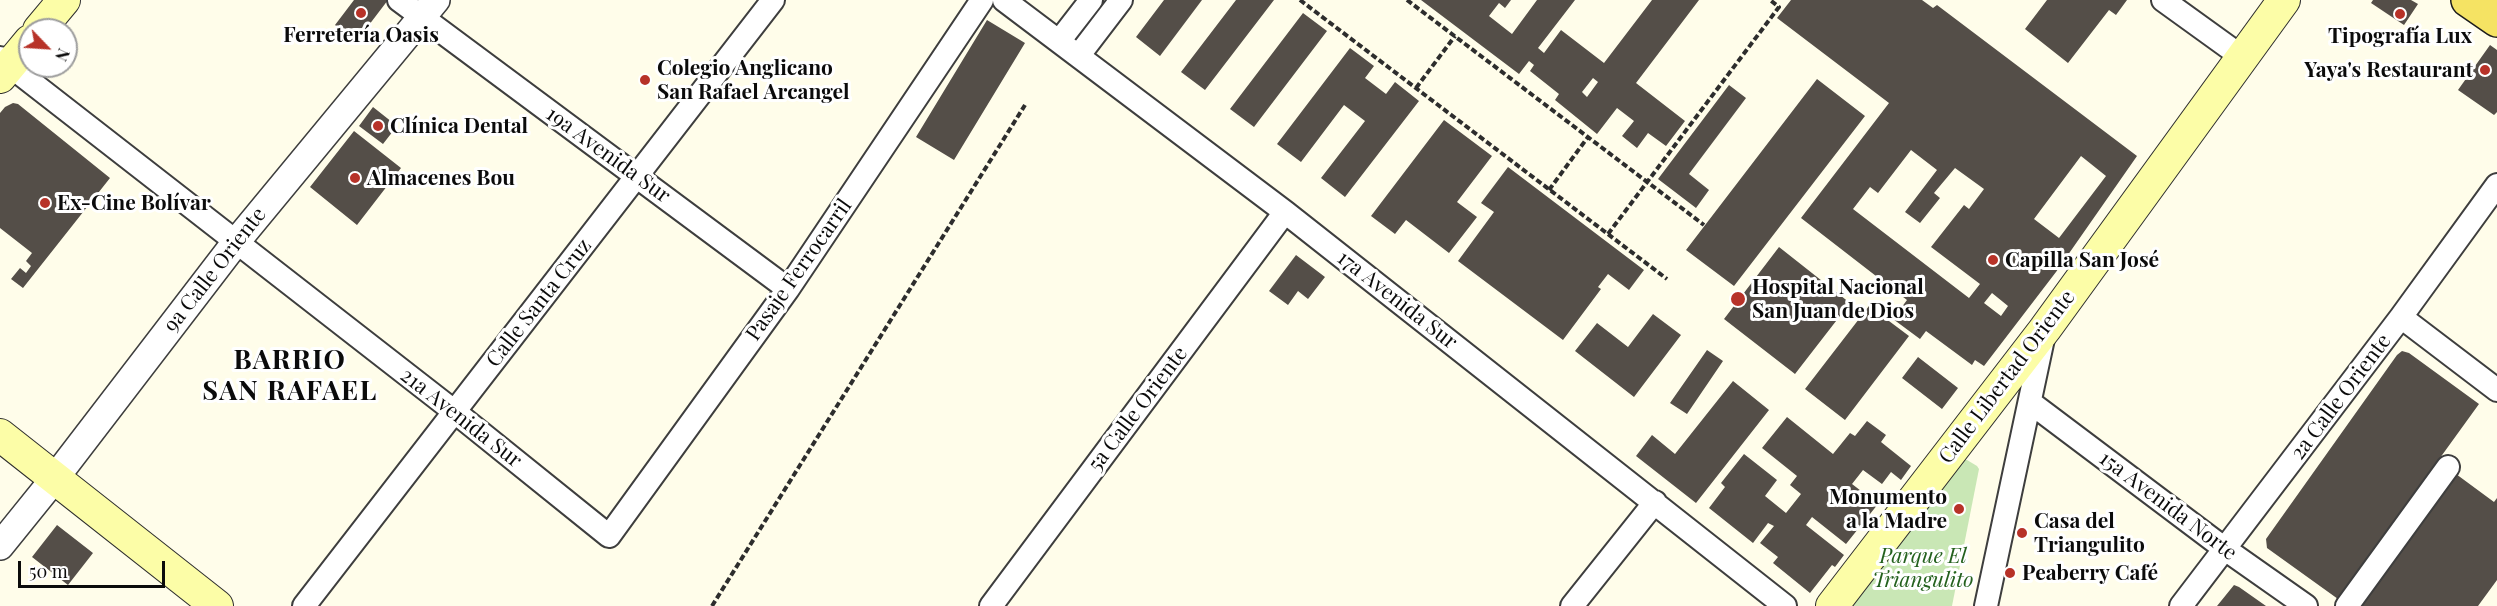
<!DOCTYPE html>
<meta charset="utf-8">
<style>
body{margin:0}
#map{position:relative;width:2497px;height:606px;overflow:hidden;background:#fffdea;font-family:"Playfair Display",serif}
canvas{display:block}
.north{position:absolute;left:18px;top:18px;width:60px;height:60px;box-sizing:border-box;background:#fff;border:2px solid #9d9d9d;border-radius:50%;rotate:115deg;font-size:16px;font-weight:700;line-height:24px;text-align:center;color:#0b0b0b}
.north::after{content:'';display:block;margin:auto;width:21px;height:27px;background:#b73228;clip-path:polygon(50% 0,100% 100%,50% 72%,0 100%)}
.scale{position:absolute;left:18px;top:561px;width:147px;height:27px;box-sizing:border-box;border:3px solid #0b0b0b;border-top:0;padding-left:8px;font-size:18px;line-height:21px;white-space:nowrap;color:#0b0b0b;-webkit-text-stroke:4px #fff;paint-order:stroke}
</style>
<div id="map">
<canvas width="2497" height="606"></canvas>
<div class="north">N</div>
<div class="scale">50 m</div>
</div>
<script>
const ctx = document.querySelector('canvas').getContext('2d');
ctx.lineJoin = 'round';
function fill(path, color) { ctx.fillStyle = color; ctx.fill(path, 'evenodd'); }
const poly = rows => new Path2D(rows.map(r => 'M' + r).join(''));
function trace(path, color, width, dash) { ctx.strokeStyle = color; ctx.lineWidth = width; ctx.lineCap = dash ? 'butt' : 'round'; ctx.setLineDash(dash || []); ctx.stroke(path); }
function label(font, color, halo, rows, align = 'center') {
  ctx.font = font + ' "Playfair Display",serif'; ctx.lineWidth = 6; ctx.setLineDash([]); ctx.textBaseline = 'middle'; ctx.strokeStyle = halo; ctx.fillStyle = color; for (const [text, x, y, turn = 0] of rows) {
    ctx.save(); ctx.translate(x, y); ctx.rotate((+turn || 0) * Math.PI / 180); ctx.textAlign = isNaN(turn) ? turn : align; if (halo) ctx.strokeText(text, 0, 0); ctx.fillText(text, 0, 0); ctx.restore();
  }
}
const green = poly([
 [1961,460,1967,460,1977,466,1979,469,1952,606,1851,606]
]);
const building = poly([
 [354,0,388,0,356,42,335,25],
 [1164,0,1202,0,1160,56,1136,37],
 [1236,0,1274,0,1205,90,1181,72],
 [1421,0,1511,0,1505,8,1499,3,1489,16,1512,34,1537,0,1575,0,1538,48,1544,53,1561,30,1604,63,1652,0,1699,0,1636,83,1685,121,1666,146,1648,133,1637,148,1622,136,1634,121,1617,108,1597,134,1555,100,1559,94,1530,71,1534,65,1529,61,1519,74],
 [1593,78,1598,82,1587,97,1582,92],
 [1791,0,1922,0,1933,8,1937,5,2137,156,2056,272,1984,366,1975,360,1972,365,1926,331,1920,339,1893,319,1907,300,1801,218,1889,103,1777,18],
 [1911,150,1937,170,1905,212,1920,223,1940,198,1934,193,1955,168,1984,189,1969,209,1964,205,1931,247,1980,284,1969,298,1853,209,1870,187,1878,193],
 [2081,156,2106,176,2059,238,2034,219],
 [1992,293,2008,306,2001,316,1984,303],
 [2047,0,2127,0,2116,15,2109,10,2068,63,2025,29],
 [2373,0,2411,0,2418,4,2404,25,2371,3],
 [1303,13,1327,31,1254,127,1230,109],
 [987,20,1025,43,954,160,916,137],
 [2490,45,2497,50,2497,112,2494,115,2458,90],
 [1350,48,1374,66,1365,78,1386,94,1395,82,1419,101,1345,197,1321,178,1365,121,1344,105,1301,162,1277,144],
 [1817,79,1865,116,1734,286,1686,250],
 [1729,85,1746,98,1689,174,1709,190,1696,208,1658,179],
 [13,103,18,104,110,178,23,288,11,279,20,268,26,273,31,266,26,261,32,253,0,228,0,113,5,107],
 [373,107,397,126,383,144,359,126],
 [1444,120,1492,156,1457,202,1477,217,1449,253,1406,220,1395,234,1371,216],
 [354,131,401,168,357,225,310,187],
 [1508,167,1644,270,1629,290,1608,274,1598,287,1601,289,1563,340,1458,261,1494,212,1481,203],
 [1779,247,1850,303,1795,374,1724,319],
 [1296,255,1325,277,1308,299,1298,291,1288,305,1269,291],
 [1869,306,1909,336,1845,420,1805,389],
 [1653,314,1681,335,1634,397,1575,351,1597,323,1628,347],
 [1707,350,1723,361,1687,414,1670,403],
 [2402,351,2409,353,2479,404,2338,599,2267,548,2266,539,2397,355],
 [1918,357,1958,388,1942,409,1902,378],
 [1733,381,1769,410,1696,503,1636,456,1652,435,1675,454],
 [1787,417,1833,454,1850,433,1855,436,1867,421,1886,435,1881,442,1911,466,1901,480,1891,472,1882,484,1863,470,1852,484,1878,504,1846,544,1812,517,1806,525,1844,555,1835,567,1832,565,1810,593,1773,563,1778,557,1760,543,1774,526,1768,523,1753,543,1709,508,1725,487,1721,483,1744,454,1777,480,1765,496,1786,513,1801,494,1790,485,1797,476,1762,448],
 [2456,474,2494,502,2497,498,2497,580,2478,606,2361,606],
 [57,525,93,553,68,585,32,557],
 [2234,585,2239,587,2266,606,2217,606]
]);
const path = poly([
 [1300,0,1667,279],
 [1407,0,1704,225],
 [1416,88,1455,36],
 [1549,190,1588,137],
 [1608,234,1779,7,1770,0],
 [712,606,1025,105]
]);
const minor = poly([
 [399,0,788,289],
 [1004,0,1285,212,1785,606],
 [2163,0,2242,57],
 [1060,40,1091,0],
 [1079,55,1121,0],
 [0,58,455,412,609,536,788,289,982,0],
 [2401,317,2497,390],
 [2031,403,2225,549,2306,606],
 [304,606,773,0],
 [991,606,1285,212],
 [1572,606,1655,502],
 [1986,606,2044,334],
 [2181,606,2401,317,2497,185],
 [2347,606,2448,467]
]);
const tertiary = poly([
 [0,546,55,478,236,242,436,0]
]);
const secondary = poly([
 [39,30,64,0],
 [0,77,30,41],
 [0,435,217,606],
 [1832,606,2045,329,2284,0]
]);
const primary = poly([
 [2468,0,2497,20]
]);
const markers = [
 [361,13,6,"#b73228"],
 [2400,14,6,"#b73228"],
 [2485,70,6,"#b73228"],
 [645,80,6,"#b73228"],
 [378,126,6,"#b73228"],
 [355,178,6,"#b73228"],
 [45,203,6,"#b73228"],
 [1993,260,6,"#b73228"],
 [1738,299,8,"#b73228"],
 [1959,509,6,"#b73228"],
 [2022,533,6,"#b73228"],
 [2010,573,6,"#b73228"]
];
const poiNames = [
 ["Ferretería Oasis",361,35,"center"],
 ["Tipografía Lux",2400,36,"center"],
 ["Colegio Anglicano",657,68],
 ["San Rafael Arcangel",657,92],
 ["Yaya's Restaurant",2473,70,"right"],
 ["Clínica Dental",390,126],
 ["Almacenes Bou",367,178],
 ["Ex-Cine Bolívar",57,203],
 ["Capilla San José",2005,260],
 ["Hospital Nacional",1752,287],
 ["San Juan de Dios",1752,311],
 ["Monumento",1947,497,"right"],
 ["a la Madre",1947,521,"right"],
 ["Casa del",2034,521],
 ["Triangulito",2034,545],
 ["Peaberry Café",2022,573]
];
const streetNames = [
 ["19a Avenida Sur",608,155,36],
 ["9a Calle Oriente",215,270,-52],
 ["Pasaje Ferrocarril",799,270,-55],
 ["17a Avenida Sur",1397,300,38],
 ["Calle Santa Cruz",539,303,-52],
 ["Calle Libertad Oriente",2007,377,-53],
 ["2a Calle Oriente",2341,397,-53],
 ["5a Calle Oriente",1138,409,-53],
 ["21a Avenida Sur",461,418,38],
 ["15a Avenida Norte",2168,506,37]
];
const parkNames = [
 ["Parque El",1923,556],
 ["Triangulito",1923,580]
];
const districtNames = [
 ["BARRIO",290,361],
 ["SAN RAFAEL",290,392]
];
fill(green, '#c9e7b5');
fill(building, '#544e48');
trace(minor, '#3e3e3e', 26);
trace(tertiary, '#3e3e3e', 30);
trace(secondary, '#2d2d2d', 34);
trace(primary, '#1c1c1c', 36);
trace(path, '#2d2d2d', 4, [6, 3]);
trace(minor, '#fff', 22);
trace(tertiary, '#fff', 27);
trace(secondary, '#fcfda7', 32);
trace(primary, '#f5e363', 33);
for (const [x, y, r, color] of markers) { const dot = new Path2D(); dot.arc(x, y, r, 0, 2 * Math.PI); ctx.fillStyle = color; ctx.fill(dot); trace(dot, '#fff', 2); }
label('bold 21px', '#0b0b0b', '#fff', poiNames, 'left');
label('21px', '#0b0b0b', '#fff', streetNames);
label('italic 21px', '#24611e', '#fff', parkNames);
ctx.letterSpacing = '1.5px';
label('bold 27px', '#0b0b0b', '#fff', districtNames);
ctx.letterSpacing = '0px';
</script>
